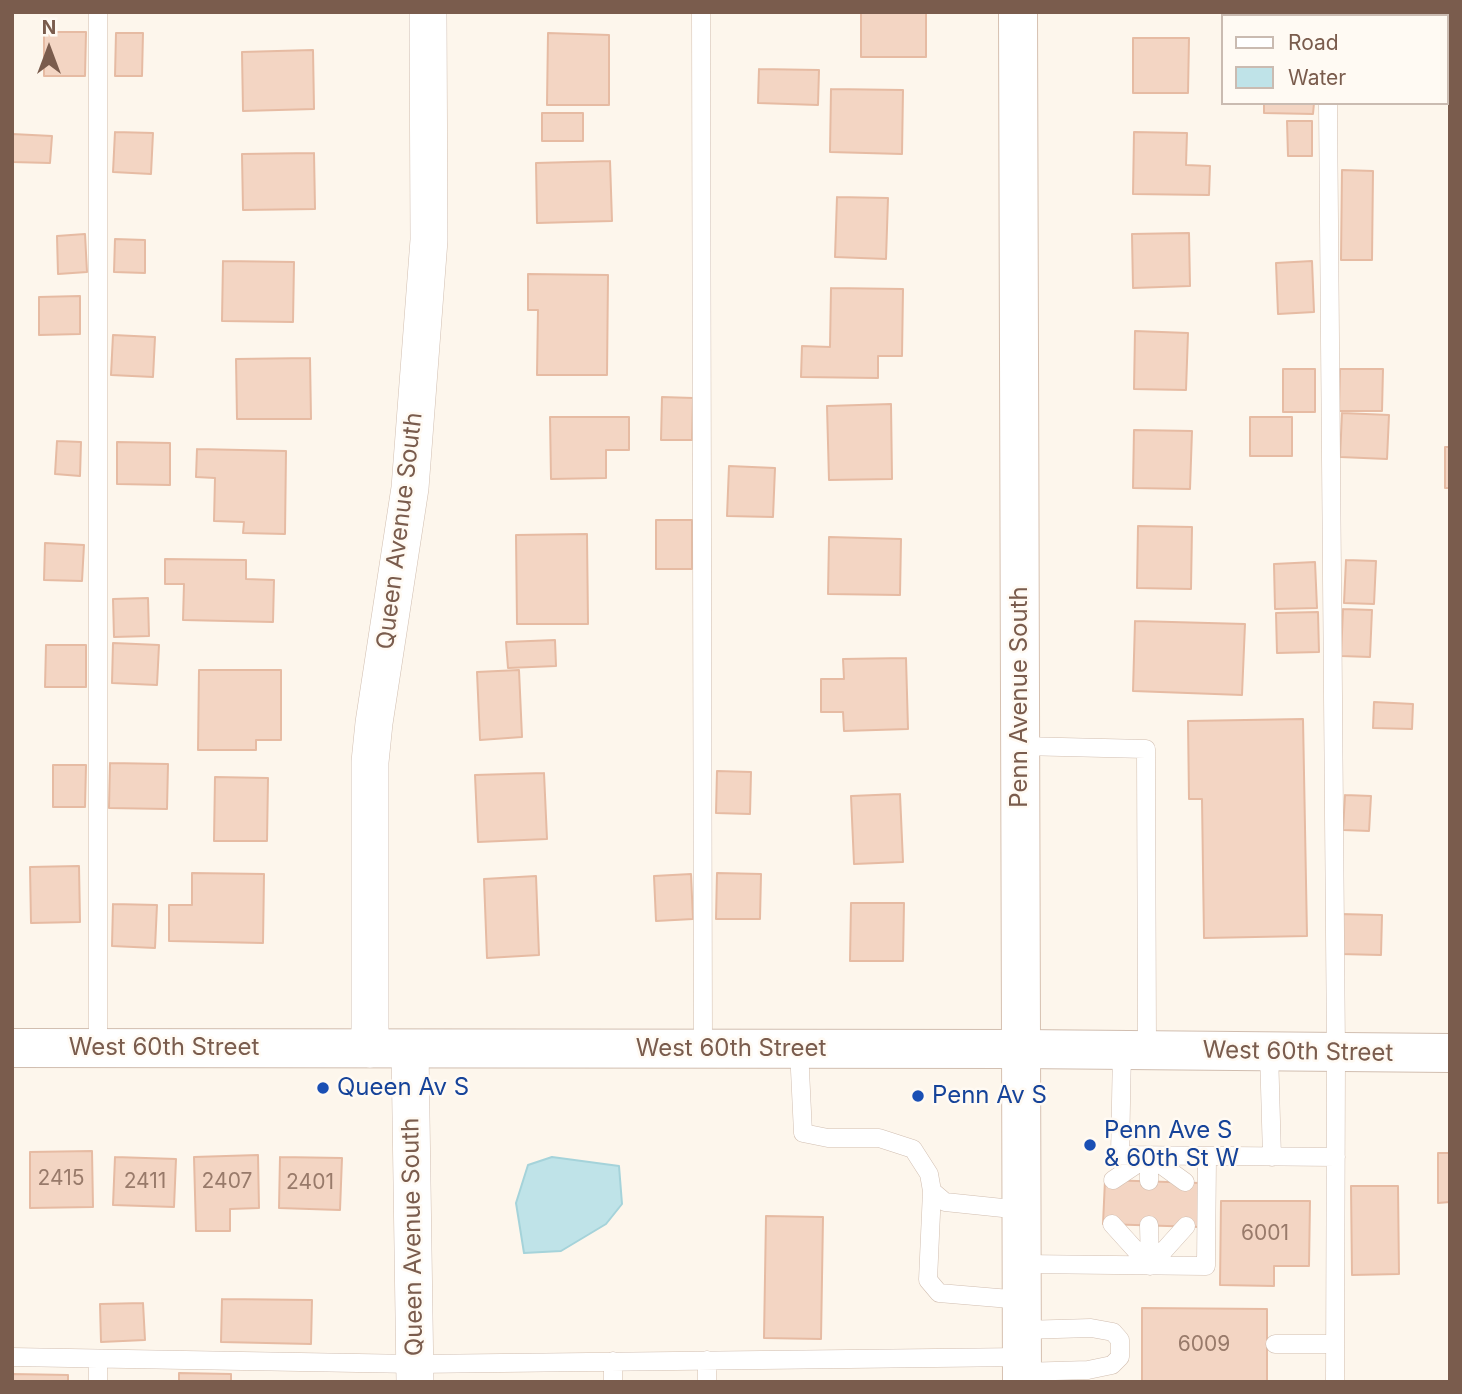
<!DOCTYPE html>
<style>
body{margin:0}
#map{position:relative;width:1462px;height:1394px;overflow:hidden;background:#fdf6ec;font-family:Inter,sans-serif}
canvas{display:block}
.frame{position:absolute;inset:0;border:14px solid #7a5c4d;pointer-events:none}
.legend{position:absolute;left:1221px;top:14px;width:228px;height:91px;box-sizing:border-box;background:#fffaf3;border:2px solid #cabbb1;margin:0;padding:9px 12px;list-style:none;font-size:21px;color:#7a5c4d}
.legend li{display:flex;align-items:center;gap:14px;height:35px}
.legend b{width:35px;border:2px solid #cabbb1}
.north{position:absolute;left:14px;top:14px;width:70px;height:70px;-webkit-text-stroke:5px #fffaf3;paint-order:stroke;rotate:0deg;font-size:19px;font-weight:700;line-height:28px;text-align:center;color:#7a5c4d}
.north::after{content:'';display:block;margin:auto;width:24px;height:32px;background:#7a5c4d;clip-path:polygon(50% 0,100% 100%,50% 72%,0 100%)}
</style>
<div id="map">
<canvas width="1462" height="1394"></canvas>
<div class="frame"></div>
<ul class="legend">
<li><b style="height:9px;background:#fff"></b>Road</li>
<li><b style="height:19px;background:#bfe3e8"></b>Water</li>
</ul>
<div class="north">N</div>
</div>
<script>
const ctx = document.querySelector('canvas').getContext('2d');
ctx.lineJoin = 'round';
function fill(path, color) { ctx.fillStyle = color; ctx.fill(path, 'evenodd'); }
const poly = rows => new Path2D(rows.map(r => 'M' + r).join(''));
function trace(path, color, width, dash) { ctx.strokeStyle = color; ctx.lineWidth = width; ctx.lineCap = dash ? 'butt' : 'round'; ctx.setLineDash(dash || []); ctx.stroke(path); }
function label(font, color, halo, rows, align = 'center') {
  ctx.font = font + ' Inter,sans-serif'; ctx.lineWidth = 5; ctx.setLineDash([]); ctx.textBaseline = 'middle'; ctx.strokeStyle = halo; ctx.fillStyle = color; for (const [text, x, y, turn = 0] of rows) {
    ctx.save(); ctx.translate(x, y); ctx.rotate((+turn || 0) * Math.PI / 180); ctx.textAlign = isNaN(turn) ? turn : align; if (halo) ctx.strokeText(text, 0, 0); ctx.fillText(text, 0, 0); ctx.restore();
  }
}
const water = poly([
 [552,1157,619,1166,622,1204,606,1224,561,1251,524,1253,516,1203,528,1165,552,1157]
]);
const building = poly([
 [861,12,926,12,926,57,861,57,861,12],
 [44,32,86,32,85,76,44,76,44,32],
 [116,33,143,33,142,76,115,76,116,33],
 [548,33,609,35,609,105,547,105,548,33],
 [1133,38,1189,38,1188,93,1133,93,1133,38],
 [313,50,314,109,243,111,242,52,313,50],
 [759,69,819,70,818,105,758,103,759,69],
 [831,89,903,90,902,154,830,152,831,89],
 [1264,103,1314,103,1313,114,1264,113,1264,103],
 [542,113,583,113,583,141,542,141,542,113],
 [1287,121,1312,121,1312,156,1288,156,1287,121],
 [115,132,153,133,151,174,113,172,115,132],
 [1134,132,1187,133,1186,165,1210,166,1209,195,1133,194,1134,132],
 [12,134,52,136,50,163,12,162,12,134],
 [314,153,315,209,243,210,242,154,314,153],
 [610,161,612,221,537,223,536,163,610,161],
 [1342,170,1373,171,1372,260,1341,260,1342,170],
 [837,197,888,198,886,259,835,257,837,197],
 [1189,233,1190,286,1133,288,1132,234,1189,233],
 [85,234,87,272,58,274,57,236,85,234],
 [115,239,145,240,145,273,114,272,115,239],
 [223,261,294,262,293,322,222,321,223,261],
 [1312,261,1314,312,1278,314,1276,263,1312,261],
 [528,274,608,275,607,375,537,375,538,310,528,310,528,274],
 [831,288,903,289,902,356,878,356,878,378,801,377,802,346,830,347,831,288],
 [80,296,80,334,39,335,39,297,80,296],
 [1135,331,1188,333,1186,390,1134,389,1135,331],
 [113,335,155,337,153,377,111,375,113,335],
 [310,358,311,419,237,419,236,359,310,358],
 [1283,369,1315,369,1315,412,1283,412,1283,369],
 [1340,369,1383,369,1382,411,1339,411,1340,369],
 [662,397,693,398,692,440,661,440,662,397],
 [891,404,892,479,829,480,827,406,891,404],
 [1342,413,1389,415,1387,459,1340,457,1342,413],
 [550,417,629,417,629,450,606,450,606,478,551,479,550,417],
 [1250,417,1292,417,1292,456,1250,456,1250,417],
 [1134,430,1192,431,1190,489,1133,488,1134,430],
 [57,441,81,442,80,476,55,474,57,441],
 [117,442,170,443,170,485,117,484,117,442],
 [1445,447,1450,447,1450,488,1445,488,1445,447],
 [197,449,286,451,285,534,243,533,244,522,214,521,215,478,196,477,197,449],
 [729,466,775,468,773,517,727,516,729,466],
 [656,520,692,520,692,569,656,569,656,520],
 [1138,526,1192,527,1191,589,1137,588,1138,526],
 [587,534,588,624,517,624,516,535,587,534],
 [829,537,901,539,900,595,828,594,829,537],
 [45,543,84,545,82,581,44,580,45,543],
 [165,559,246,560,246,579,274,580,273,622,183,620,184,584,165,584,165,559],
 [1346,560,1376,561,1374,604,1344,603,1346,560],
 [1315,562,1317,608,1275,609,1274,564,1315,562],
 [148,598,149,636,114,637,113,599,148,598],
 [1343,609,1372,610,1370,657,1341,656,1343,609],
 [1318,612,1319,652,1277,653,1276,613,1318,612],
 [1135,621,1245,624,1242,695,1133,691,1135,621],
 [555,640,556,666,508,668,506,642,555,640],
 [113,643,159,645,157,685,112,683,113,643],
 [46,645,86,645,86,687,45,687,46,645],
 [906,658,908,729,844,731,843,712,821,712,821,679,844,679,843,659,906,658],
 [199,670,281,670,281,740,256,740,256,750,198,750,199,670],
 [519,670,522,737,480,740,477,672,519,670],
 [1374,702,1413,704,1412,729,1373,728,1374,702],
 [1303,719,1307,936,1204,938,1202,799,1189,799,1188,721,1303,719],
 [110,763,168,764,167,809,109,808,110,763],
 [53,765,86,765,85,807,53,807,53,765],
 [717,771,751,772,750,814,716,813,717,771],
 [544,773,547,839,478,842,475,775,544,773],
 [215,777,268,778,267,841,214,841,215,777],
 [900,794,903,862,854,864,851,796,900,794],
 [1345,795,1371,796,1369,831,1343,830,1345,795],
 [79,866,80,922,31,923,30,867,79,866],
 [192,873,264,874,263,943,169,941,169,905,192,905,192,873],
 [717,873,761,874,760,919,716,919,717,873],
 [691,874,693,919,656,921,654,876,691,874],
 [536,876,539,955,487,958,484,879,536,876],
 [851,903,904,903,903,961,850,961,851,903],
 [113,904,157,905,155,948,112,946,113,904],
 [1340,914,1382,915,1381,955,1340,954,1340,914],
 [92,1151,93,1207,30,1208,30,1152,92,1151],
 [1438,1153,1450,1153,1450,1202,1438,1203,1438,1153],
 [258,1155,259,1208,230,1209,230,1231,196,1231,194,1157,258,1155],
 [115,1157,176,1159,174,1207,113,1205,115,1157],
 [280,1157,342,1158,340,1210,279,1208,280,1157],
 [1105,1180,1200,1183,1199,1227,1103,1224,1105,1180],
 [1351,1186,1398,1186,1399,1274,1352,1275,1351,1186],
 [1221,1201,1310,1201,1309,1266,1274,1266,1274,1286,1220,1285,1221,1201],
 [766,1216,823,1217,821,1339,764,1338,766,1216],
 [222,1299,312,1300,311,1344,221,1342,222,1299],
 [143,1303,145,1340,101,1342,100,1304,143,1303],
 [1142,1308,1267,1309,1267,1382,1142,1382,1142,1308],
 [179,1373,231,1374,231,1382,179,1382,179,1373],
 [12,1374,68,1375,68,1382,12,1382,12,1374]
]);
const service = poly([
 [98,12,98,1048],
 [701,12,703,1049],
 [1328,12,1328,16],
 [1328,103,1336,1052,1335,1382],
 [1020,746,1146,749,1147,1050],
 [799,1049,803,1133,828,1138,879,1138,913,1149,929,1174,932,1191,945,1202,1022,1210],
 [1122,1050,1120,1155,1336,1157],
 [1269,1051,1272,1157],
 [1149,1156,1185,1182],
 [1113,1180,1149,1156,1149,1181],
 [932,1191,928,1280,939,1293,1022,1300],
 [1112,1224,1150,1266,1149,1225],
 [1022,1264,1206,1266,1207,1157],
 [1150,1266,1186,1226],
 [1022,1330,1091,1328,1113,1332,1120,1340,1120,1357,1112,1365,1088,1370,1022,1372],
 [1275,1344,1335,1344],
 [12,1357,415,1364,1022,1357],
 [98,1359,98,1382],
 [707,1360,707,1382],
 [613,1382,613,1361]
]);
const minor = poly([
 [370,1049,370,762,374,723,410,488,429,240,428,12],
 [410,1049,415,1382]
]);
const tertiary = poly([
 [12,1048,1021,1049,1450,1053]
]);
const secondary = poly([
 [1018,12,1022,1382]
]);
const markers = [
 [323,1088,7,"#1a4fb4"],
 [918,1096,7,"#1a4fb4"],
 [1090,1145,7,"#1a4fb4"]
];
const numberNames = [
 ["2415",61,1179],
 ["2411",145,1182],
 ["2407",227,1182],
 ["2401",310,1183],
 ["6001",1265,1234],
 ["6009",1204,1345]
];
const streetNames = [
 ["Queen Avenue South",400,531,-83],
 ["Penn Avenue South",1020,697,-90],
 ["West 60th Street",164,1048],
 ["West 60th Street",731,1049],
 ["West 60th Street",1298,1052,1],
 ["Queen Avenue South",413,1237,-91]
];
const transitNames = [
 ["Queen Av S",337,1088],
 ["Penn Av S",932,1096],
 ["Penn Ave S",1104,1131],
 ["& 60th St W",1104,1159]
];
fill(water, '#bfe3e8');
trace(water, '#a5d3da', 2);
fill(building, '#f3d5c3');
trace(building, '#e6bba3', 2);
trace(service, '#d1beb0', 19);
trace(minor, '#d1beb0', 38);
trace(tertiary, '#d1beb0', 40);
trace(secondary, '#d6c0b0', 40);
trace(service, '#fff', 18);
trace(minor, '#fff', 37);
trace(tertiary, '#fff', 38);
trace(secondary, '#fff', 38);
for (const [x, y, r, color] of markers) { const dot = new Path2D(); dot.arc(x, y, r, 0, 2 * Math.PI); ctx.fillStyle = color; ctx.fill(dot); trace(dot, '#fffaf3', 2.5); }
label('21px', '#987a6a', null, numberNames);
label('24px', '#7a5c4d', '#fffaf3', streetNames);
label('24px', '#164399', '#fffaf3', transitNames, 'left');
</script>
